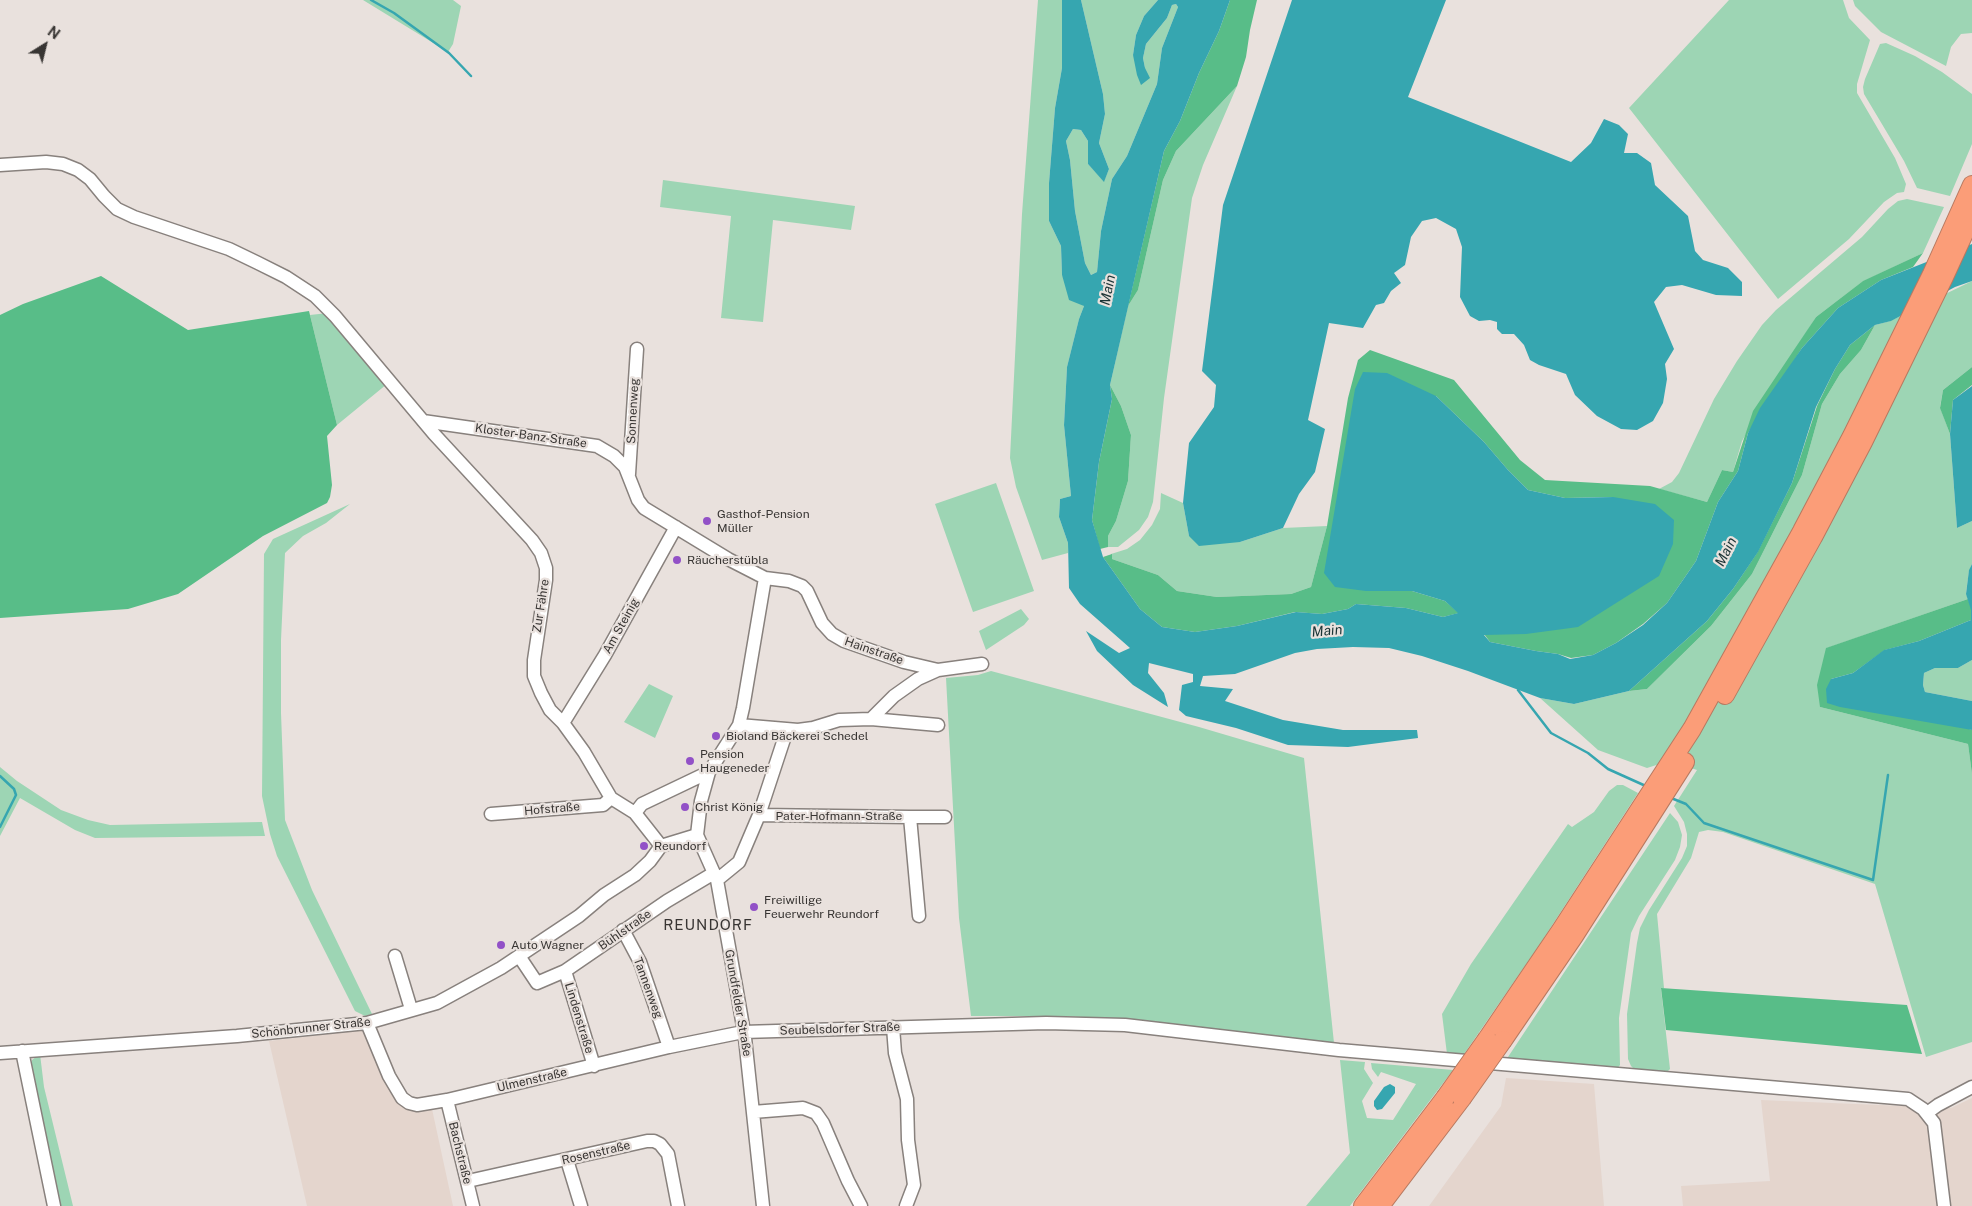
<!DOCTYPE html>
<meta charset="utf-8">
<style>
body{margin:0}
#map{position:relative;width:1972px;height:1206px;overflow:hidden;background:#e9e1dd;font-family:"Public Sans",sans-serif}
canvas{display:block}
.north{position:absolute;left:20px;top:20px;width:50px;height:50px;-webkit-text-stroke:4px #e9e1dd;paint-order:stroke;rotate:36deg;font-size:14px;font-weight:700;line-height:20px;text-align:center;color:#383533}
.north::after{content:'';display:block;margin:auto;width:18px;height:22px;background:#383533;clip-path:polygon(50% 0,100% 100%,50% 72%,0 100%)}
</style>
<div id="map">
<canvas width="1972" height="1206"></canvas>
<div class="north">N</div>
</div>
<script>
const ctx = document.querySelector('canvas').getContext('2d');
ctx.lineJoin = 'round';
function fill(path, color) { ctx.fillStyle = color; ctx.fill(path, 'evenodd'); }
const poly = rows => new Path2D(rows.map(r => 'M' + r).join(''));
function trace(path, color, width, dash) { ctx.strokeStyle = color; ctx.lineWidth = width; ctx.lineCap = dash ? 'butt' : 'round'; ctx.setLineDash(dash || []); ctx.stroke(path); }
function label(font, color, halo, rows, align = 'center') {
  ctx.font = font + ' "Public Sans",sans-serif'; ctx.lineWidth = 4.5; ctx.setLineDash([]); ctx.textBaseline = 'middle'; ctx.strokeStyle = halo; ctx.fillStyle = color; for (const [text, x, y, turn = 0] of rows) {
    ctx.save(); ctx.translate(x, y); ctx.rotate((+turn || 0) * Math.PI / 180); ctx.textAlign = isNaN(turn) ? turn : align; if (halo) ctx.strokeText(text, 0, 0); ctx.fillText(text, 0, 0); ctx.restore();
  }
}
const built = poly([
 [364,1030,411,1110,420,1111,432,1109,453,1206,307,1206,269,1041],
 [1506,1078,1594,1084,1604,1206,1429,1206,1501,1106],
 [1972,1098,1972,1206,1683,1206,1681,1186,1770,1181,1761,1100,1951,1108]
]);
const green = poly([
 [363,0,453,0,461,6,453,44,448,52],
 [1038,0,1062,0,1062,68,1055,108,1049,183,1049,221,1061,246,1062,275,1084,306,1079,319,1067,367,1064,425,1071,496,1060,499,1059,517,1068,543,1068,553,1042,560,1016,487,1010,458,1022,214],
 [1081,0,1158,0,1144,16,1136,35,1133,55,1145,68,1143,58,1146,44,1167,18,1172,5,1176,4,1178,7,1162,48,1157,84,1127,156,1112,179,1101,231,1097,272,1091,275,1085,263,1075,211,1070,160,1066,141,1073,129,1081,130,1088,141,1088,164,1104,181,1109,169,1099,143,1105,114,1103,94],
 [1729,0,1843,0,1849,18,1870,40,1857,84,1857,93,1895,158,1906,184,1904,192,1897,193,1884,202,1849,239,1778,299,1629,108],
 [1853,0,1972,0,1972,33,1961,34,1951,47,1946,66,1881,32,1855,6],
 [1886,43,1915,56,1942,72,1972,94,1972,144,1950,196,1917,188,1904,161,1864,94,1863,87,1865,79,1880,44],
 [1237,86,1203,165,1192,198,1164,398,1153,502,1148,517,1139,530,1118,547,1108,547,1108,536,1116,521,1128,481,1131,435,1121,406,1110,385,1128,306,1138,290,1163,180,1176,151],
 [663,180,855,206,851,230,773,220,763,322,721,318,731,216,660,207],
 [1907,199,1944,207,1923,253,1862,282,1816,317,1786,364,1742,441,1733,472,1722,470,1707,502,1659,489,1672,482,1679,473,1714,399,1737,361,1762,325,1776,310,1862,237,1888,209,1898,201],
 [1972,281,1972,367,1943,390,1940,407,1950,434,1957,528,1972,521,1972,564,1969,571,1966,593,1968,599,1827,648,1820,707,1968,744,1972,774,1972,1042,1926,1057,1875,884,1723,832,1708,830,1699,832,1691,858,1657,914,1664,988,1661,989,1670,1069,1665,1074,1636,1071,1631,1066,1628,1059,1627,1014,1637,943,1640,928,1649,910,1682,858,1687,846,1687,834,1684,822,1674,806,1697,770,1669,761,1647,768,1598,750,1540,698,1574,704,1629,691,1647,689,1711,626,1752,574,1802,475,1822,404,1840,374,1861,350,1875,325,1890,321],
 [328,313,387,384,337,425,310,315],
 [996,483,1034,591,973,612,935,504],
 [1161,493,1183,503,1189,536,1240,542,1283,528,1327,526,1311,587,1291,594,1217,597,1177,591,1158,575,1112,559,1111,554,1127,549,1140,540,1152,525,1160,509],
 [350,504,326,523,303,536,285,553,281,640,281,713,285,820,312,890,372,1014,365,1016,355,1011,277,856,270,834,262,796,264,554,273,539],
 [1021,609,1029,619,1024,625,986,650,979,631],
 [1972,660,1972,701,1925,692,1923,685,1924,673,1935,668,1958,668],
 [991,671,1199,727,1304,758,1334,1043,1128,1019,1059,1016,971,1016,959,918,946,678,978,675],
 [649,684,673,696,655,738,624,722],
 [0,767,17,781,61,810,88,820,110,825,262,822,265,836,95,838,75,830,20,798,0,836],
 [1617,785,1623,785,1638,793,1538,947,1462,1057,1447,1054,1442,1014,1471,964,1568,824,1572,827,1594,812,1609,791],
 [1670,813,1678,822,1682,835,1680,847,1675,860,1639,916,1631,933,1619,1018,1620,1065,1617,1069,1506,1060],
 [40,1054,44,1087,73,1206,58,1206,30,1069,32,1060],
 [1340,1060,1365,1062,1364,1069,1373,1083,1362,1101,1367,1118,1393,1120,1416,1084,1381,1072,1378,1077,1372,1069,1371,1063,1453,1070,1350,1206,1306,1206,1350,1153]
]);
const forest = poly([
 [1230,0,1257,0,1250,30,1246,57,1237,86,1176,151,1163,180,1138,290,1128,306,1164,151,1180,121,1199,73,1219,31],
 [1923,253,1913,267,1881,280,1838,308,1802,348,1748,433,1738,471,1718,502,1696,561,1667,603,1643,624,1616,643,1593,655,1571,658,1558,654,1536,651,1490,642,1484,634,1525,634,1613,497,1565,498,1528,490,1508,470,1484,442,1436,396,1366,591,1412,591,1445,601,1459,613,1443,617,1406,608,1356,604,1348,609,1322,614,1295,612,1237,626,1195,632,1162,627,1140,609,1103,557,1112,554,1112,559,1158,575,1177,591,1217,597,1291,594,1311,587,1327,526,1348,398,1358,360,1370,350,1454,380,1520,460,1545,480,1650,486,1707,502,1722,470,1733,472,1753,411,1816,317,1863,281],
 [101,276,188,330,309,311,337,425,327,436,332,485,330,497,327,503,263,536,178,594,128,609,0,618,0,315,23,304],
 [1875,325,1861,350,1840,374,1822,404,1802,475,1752,574,1711,626,1647,689,1629,691,1707,621,1733,589,1757,553,1792,483,1817,406,1835,369,1850,345],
 [1972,367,1972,385,1953,400,1950,434,1940,408,1943,390],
 [1110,385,1121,406,1131,435,1128,481,1116,521,1108,536,1108,547,1100,549,1092,520,1099,462,1112,399],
 [1968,599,1972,610,1971,620,1919,641,1885,650,1853,673,1831,679,1972,730,1972,774,1968,744,1820,707,1817,685,1826,648],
 [1661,988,1907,1005,1922,1054,1666,1030]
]);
const water = poly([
 [1062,0,1081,0,1103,94,1105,114,1099,143,1109,169,1104,182,1088,164,1088,141,1081,130,1073,129,1066,141,1070,160,1075,211,1085,263,1091,275,1097,272,1101,231,1112,179,1127,156,1157,84,1162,48,1178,7,1176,4,1172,5,1167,18,1146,44,1143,58,1145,68,1150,78,1141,85,1137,75,1133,55,1136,35,1144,16,1158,0,1230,0,1219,31,1199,73,1180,121,1164,151,1110,385,1112,399,1099,462,1092,520,1103,557,1140,609,1162,627,1195,632,1237,626,1296,612,1322,614,1348,609,1356,604,1406,608,1443,617,1458,613,1445,601,1412,591,1366,591,1335,587,1324,573,1355,389,1363,372,1387,373,1436,396,1484,442,1508,470,1528,490,1565,498,1613,497,1655,504,1674,520,1673,544,1659,576,1578,627,1526,634,1484,635,1490,642,1536,651,1558,654,1570,659,1593,655,1616,643,1643,625,1667,603,1696,561,1718,502,1738,471,1748,433,1760,408,1802,348,1838,308,1881,280,1972,244,1972,281,1955,287,1891,321,1875,325,1850,345,1835,369,1816,407,1792,483,1758,552,1733,589,1707,621,1629,691,1574,704,1540,698,1468,671,1422,656,1389,648,1353,647,1317,649,1295,653,1235,674,1203,676,1200,686,1233,689,1225,701,1283,720,1343,730,1417,730,1418,738,1348,747,1288,745,1236,728,1186,716,1179,710,1182,685,1193,682,1193,674,1149,663,1148,673,1164,693,1168,707,1133,685,1097,651,1086,631,1119,653,1130,648,1080,604,1069,588,1068,543,1059,517,1060,499,1071,496,1064,425,1067,367,1079,319,1084,306,1069,300,1062,275,1061,246,1049,221,1049,183,1055,108,1062,68],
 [1292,0,1446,0,1408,97,1571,162,1591,143,1604,119,1619,125,1628,134,1624,153,1637,153,1651,163,1655,185,1688,216,1695,251,1703,260,1728,268,1742,282,1742,296,1716,295,1682,285,1666,287,1654,302,1674,349,1665,364,1667,379,1663,403,1653,421,1637,430,1621,429,1597,416,1575,395,1566,374,1539,365,1530,360,1524,345,1514,334,1502,334,1497,329,1497,322,1490,320,1479,321,1470,316,1460,297,1462,247,1456,229,1436,218,1422,221,1411,237,1405,265,1394,273,1401,283,1391,291,1384,303,1376,305,1363,328,1329,323,1308,420,1325,429,1315,472,1299,494,1283,528,1240,542,1199,546,1189,536,1183,503,1189,443,1214,407,1216,385,1202,371,1223,205],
 [1972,386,1972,521,1957,528,1950,434,1953,400],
 [1972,564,1972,660,1958,668,1935,668,1924,673,1923,685,1925,692,1972,701,1972,730,1840,707,1827,703,1826,689,1831,679,1853,673,1884,650,1919,641,1971,620,1971,610,1966,594,1969,570],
 [1390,1084,1395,1087,1395,1093,1382,1109,1377,1110,1374,1106,1374,1101,1384,1087]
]);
const stream = poly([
 [371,0,394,13,449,53,471,76],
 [1518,690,1551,733,1588,753,1608,769,1648,787],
 [0,776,14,789,16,795,0,827],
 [1671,798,1686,804,1704,823,1873,880,1888,775]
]);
const minor = poly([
 [0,165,46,162,63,164,78,170,90,179,104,196,117,209,134,217,229,249,258,263,286,277,315,296,335,316,434,434,532,540,541,553,546,568,546,580,534,660,534,676,541,693,550,710,563,723,584,752,611,798,635,813,661,846],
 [423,421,597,446,614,456,625,467,638,500,644,508,728,559,765,578,789,581,802,586,807,591,822,623,832,634,844,641,904,662,938,670,982,664],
 [629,474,637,349],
 [871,719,894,696,918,679,938,670],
 [563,723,605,655,676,527],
 [739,725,798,730,813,728,839,720,871,719,938,725],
 [635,813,642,804,709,772],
 [491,814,603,805,611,798],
 [759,815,910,817,919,916],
 [910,817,945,817],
 [717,880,739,862,759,815,787,730],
 [623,930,640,962,669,1047],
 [395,956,411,1009],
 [519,956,537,983,565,971,667,901,714,873],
 [565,971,594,1066],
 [367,1023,389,1076,402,1098,409,1103,417,1105,447,1100,669,1047,743,1032,1046,1023,1125,1025,1339,1050,1908,1099,1923,1109,1934,1123,1944,1206],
 [893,1027,895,1053,907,1099,908,1140,914,1185,906,1206],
 [22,1051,54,1206],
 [0,1053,237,1036,367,1023,437,1003,501,968,579,916,604,895,635,875,650,861,661,846,697,835],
 [447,1100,473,1206],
 [753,1112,803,1108,816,1113,823,1123,848,1181,861,1206],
 [1927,1113,1938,1105,1972,1087],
 [567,1160,581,1206],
 [468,1181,647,1141,654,1141,660,1144,668,1154,678,1206],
 [763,1206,745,1038,736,986,717,880,697,835,701,801,709,772,739,725,743,708,765,578]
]);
const highway = poly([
 [1725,695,1813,537,1863,442,1944,277,1972,216],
 [1487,1039,1561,930,1692,729,1802,531,1852,436,1932,274,1972,185],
 [1503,1040,1574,936,1685,762],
 [1363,1206,1445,1098],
 [1380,1206,1462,1098]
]);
const highwayBridge = poly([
 [1445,1098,1487,1039],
 [1462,1098,1503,1040]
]);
const markers = [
 [707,521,5,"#9251c7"],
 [677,560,5,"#9251c7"],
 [716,736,5,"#9251c7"],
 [690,761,5,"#9251c7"],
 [685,807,5,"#9251c7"],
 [644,846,5,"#9251c7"],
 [754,907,5,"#9251c7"],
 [501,945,5,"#9251c7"]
];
const streetNames = [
 ["Sonnenweg",633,411,-87],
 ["Kloster-Banz-Straße",531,436,8],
 ["Zur Fähre",541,606,-81],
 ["Am Steinig",621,626,-61],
 ["Hainstraße",874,651,19],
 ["Hofstraße",552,809,-5],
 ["Pater-Hofmann-Straße",839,816],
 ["Bühlstraße",625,930,-35],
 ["Tannenweg",648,988,70],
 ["Grundfelder Straße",738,1003,80],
 ["Lindenstraße",579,1018,73],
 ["Schönbrunner Straße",311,1028,-6],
 ["Seubelsdorfer Straße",840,1029,-2],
 ["Ulmenstraße",532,1080,-13],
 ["Bachstraße",460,1153,76],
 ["Rosenstraße",596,1153,-13]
];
const poiNames = [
 ["Gasthof-Pension",717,514],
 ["Müller",717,528],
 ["Räucherstübla",687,560],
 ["Bioland Bäckerei Schedel",726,736],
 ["Pension",700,754],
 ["Haugeneder",700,768],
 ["Christ König",695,807],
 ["Reundorf",654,846],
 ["Freiwillige",764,900],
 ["Feuerwehr Reundorf",764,914],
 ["Auto Wagner",511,945]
];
const waterNames = [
 ["Main",1108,290,-79],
 ["Main",1726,552,-63],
 ["Main",1327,631,-5]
];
const quarterNames = [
 ["REUNDORF",708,925]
];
fill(built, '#e4d5cd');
fill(green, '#9dd5b4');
fill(forest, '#58bd88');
fill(water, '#36a6b0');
trace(stream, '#36a6b0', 2.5);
trace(minor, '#88817d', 15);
trace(highway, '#b77960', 20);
trace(minor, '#fff', 12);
trace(highway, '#fb9d78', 18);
trace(highwayBridge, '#b77960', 20, []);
trace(highwayBridge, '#fb9d78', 18);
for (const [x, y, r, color] of markers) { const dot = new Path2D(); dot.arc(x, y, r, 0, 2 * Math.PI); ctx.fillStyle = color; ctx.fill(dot); trace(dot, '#e9e1dd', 2); }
label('12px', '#383533', '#e9e1dd', streetNames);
label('12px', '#383533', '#e9e1dd', poiNames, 'left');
label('italic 14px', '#1b3436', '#e9e1dd', waterNames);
ctx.letterSpacing = '1px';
label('15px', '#383533', '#e9e1dd', quarterNames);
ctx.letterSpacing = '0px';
</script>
